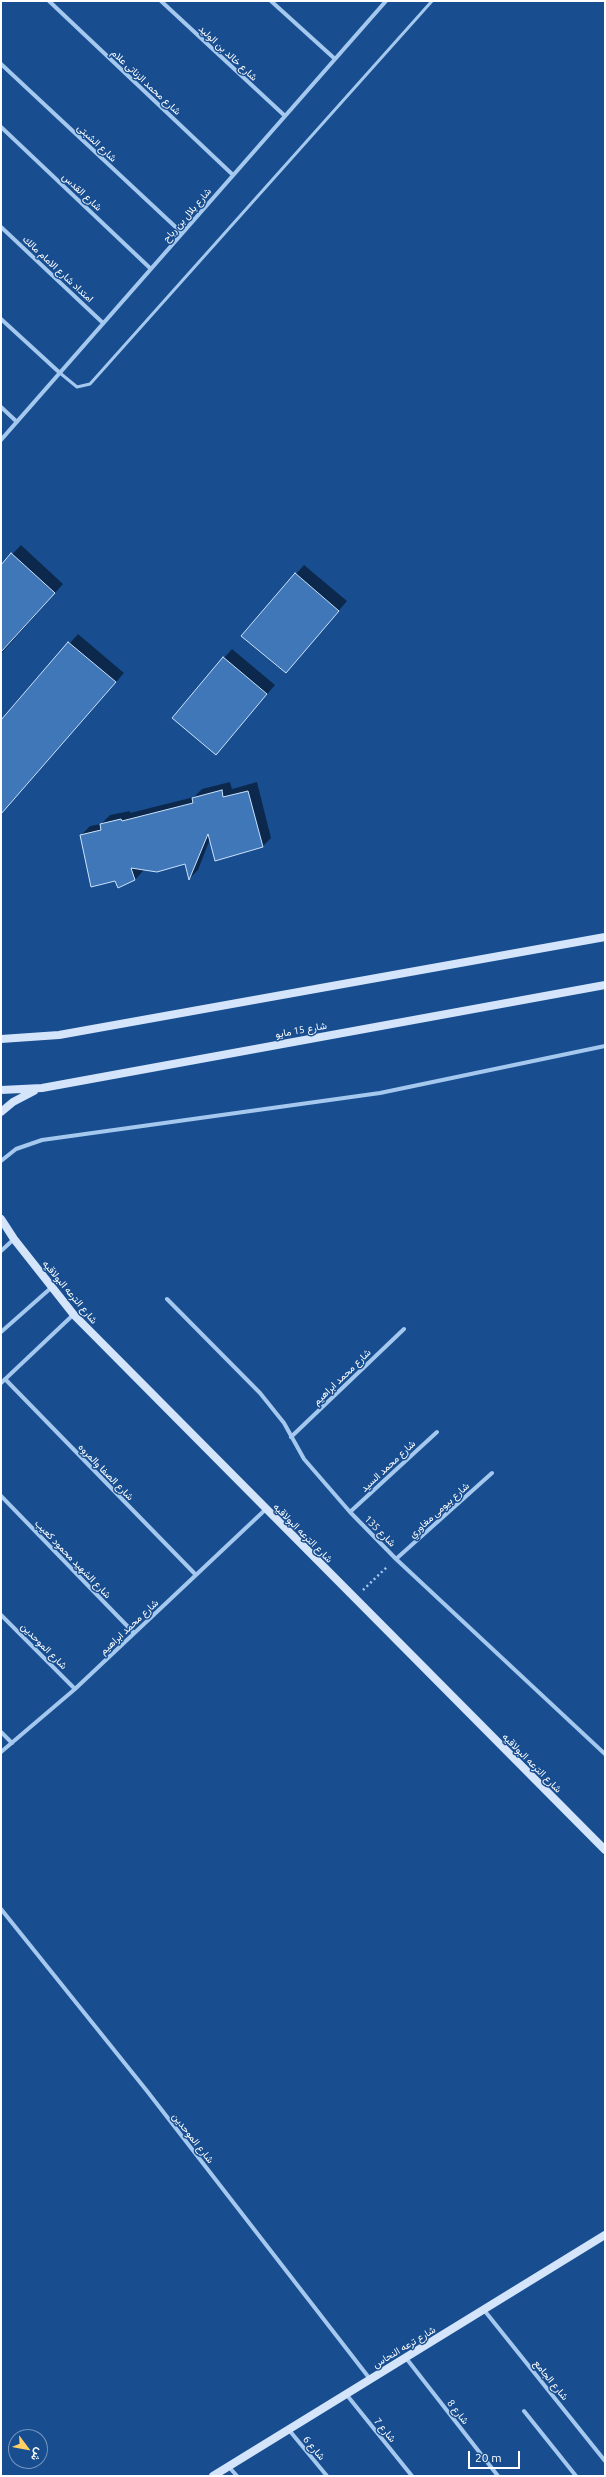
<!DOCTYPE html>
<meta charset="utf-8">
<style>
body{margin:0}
#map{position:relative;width:606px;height:2477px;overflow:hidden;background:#184e90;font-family:Ubuntu,Vazirmatn,sans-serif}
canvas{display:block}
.frame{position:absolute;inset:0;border:2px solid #fff;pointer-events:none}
.north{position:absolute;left:8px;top:2429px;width:40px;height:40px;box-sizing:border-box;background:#184e90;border:1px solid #7495bc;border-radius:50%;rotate:122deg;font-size:11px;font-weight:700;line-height:16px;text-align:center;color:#fff}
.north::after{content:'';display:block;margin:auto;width:14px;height:18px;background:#ffd063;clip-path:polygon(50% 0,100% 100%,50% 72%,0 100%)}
.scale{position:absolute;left:468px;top:2451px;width:52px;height:18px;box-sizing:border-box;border:2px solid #fff;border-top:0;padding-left:5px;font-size:12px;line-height:14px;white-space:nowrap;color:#fff;-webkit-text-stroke:3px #184e90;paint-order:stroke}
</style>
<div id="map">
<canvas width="606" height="2477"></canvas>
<div class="frame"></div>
<div class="north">ش</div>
<div class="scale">20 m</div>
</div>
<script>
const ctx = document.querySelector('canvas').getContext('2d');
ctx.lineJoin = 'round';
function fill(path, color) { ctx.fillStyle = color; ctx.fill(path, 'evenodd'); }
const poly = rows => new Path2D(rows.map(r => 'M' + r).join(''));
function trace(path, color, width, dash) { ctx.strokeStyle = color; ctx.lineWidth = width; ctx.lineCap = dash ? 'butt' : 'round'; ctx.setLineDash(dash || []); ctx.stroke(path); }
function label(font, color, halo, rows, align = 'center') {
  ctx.font = font + ' Ubuntu,Vazirmatn,sans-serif'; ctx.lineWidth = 3; ctx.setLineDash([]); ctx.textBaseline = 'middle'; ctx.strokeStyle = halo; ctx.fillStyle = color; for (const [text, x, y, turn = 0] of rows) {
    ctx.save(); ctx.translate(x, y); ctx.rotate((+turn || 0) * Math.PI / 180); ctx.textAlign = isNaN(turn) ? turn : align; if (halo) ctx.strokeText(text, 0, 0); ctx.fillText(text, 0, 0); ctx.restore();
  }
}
const shadow = poly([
 [21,545,63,584,1,654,1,566],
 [304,565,347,601,294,663,296,574],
 [78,634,124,673,1,813,1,721],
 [232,649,275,685,216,754,224,658],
 [230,782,232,789,257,782,271,838,262,847,210,839,198,870,190,878,186,863,143,868,143,871,135,880,116,880,81,835,90,826,101,824,110,815,130,811,130,813,194,797,202,789]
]);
const building = poly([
 [11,553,55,593,1,652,1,565,11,553],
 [295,573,339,611,286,673,241,636,295,573],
 [68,642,116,682,1,814,1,720,68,642],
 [223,657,267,694,216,755,172,718,223,657],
 [222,790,223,797,248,791,263,847,215,861,208,834,189,880,185,864,157,872,131,868,135,880,118,888,115,881,91,887,80,835,101,830,100,824,121,819,122,821,193,803,192,798,222,790]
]);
const path = poly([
 [363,1590,388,1566]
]);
const lane = poly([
 [60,373,77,387,90,384,432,1]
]);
const street = poly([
 [49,1,233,175],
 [161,1,285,116],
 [271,1,335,59],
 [1,64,182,233],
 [1,127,151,269],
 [1,227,103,323],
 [1,319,60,373],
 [1,407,17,422],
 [1,440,386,1],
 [1,1161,16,1149,42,1140,380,1093,605,1046],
 [1,1251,14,1239],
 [167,1299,260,1393,284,1423,304,1459,350,1512,396,1559,605,1754],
 [1,1332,52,1287],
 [5,1379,196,1575],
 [1,1383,73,1315],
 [291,1437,404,1329],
 [1,1496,134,1633],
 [350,1512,437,1432],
 [396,1559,492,1473],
 [1,1615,75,1689],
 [1,1732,12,1743],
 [1,1752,75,1689,266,1509],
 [1,1909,147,2091,370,2379],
 [484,2310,605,2461],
 [406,2358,498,2476],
 [346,2394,412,2476],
 [524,2411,576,2476],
 [289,2430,327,2476],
 [229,2467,237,2476]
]);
const secondary = poly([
 [1,1039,59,1035,605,937],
 [1,1090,42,1088,605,985],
 [1,1112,13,1102,34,1091],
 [1,1219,14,1239,74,1315,605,1850],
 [213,2476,605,2235]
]);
const streetNames = [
 ["شارع خالد بن الوليد",228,53,43],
 ["شارع محمد الزناتى علام",146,82,43],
 ["شارع الشبتى",97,143,43],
 ["شارع القدس",82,192,43],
 ["شارع بلال بن رباح",187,215,-49],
 ["امتداد شارع الامام مالك",58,269,43],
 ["شارع 15 مايو",301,1030,-10],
 ["شارع الترعه البولاقيه",70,1292,50],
 ["شارع محمد ابراهيم",342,1377,-44],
 ["شارع محمد السيد",388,1466,-43],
 ["شارع الصفا والمروه",106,1472,46],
 ["شارع بيومى مغاوري",439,1510,-42],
 ["شارع 135",380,1531,45],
 ["شارع الترعه البولاقيه",303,1533,45],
 ["شارع الشهيد محمود كعيب",73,1559,46],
 ["شارع محمد ابراهيم",129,1627,-43],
 ["شارع الموحدين",44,1646,45],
 ["شارع الترعه البولاقيه",532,1763,45],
 ["شارع الموحدين",193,2138,52],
 ["شارع ترعه النحاس",404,2347,-31],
 ["شارع الجامع",551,2380,51],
 ["شارع 8",458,2412,52],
 ["شارع 7",385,2430,51],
 ["شارع 6",314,2448,50]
];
fill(shadow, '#0007');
fill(building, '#4077b8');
trace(building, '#cbe2fb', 1);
trace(path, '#a5c8ef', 2.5, [2, 3]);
trace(lane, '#a5c8ef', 3);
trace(street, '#a5c8ef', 4);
trace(secondary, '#d3e4fb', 8);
label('10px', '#fff', '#184e90', streetNames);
</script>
